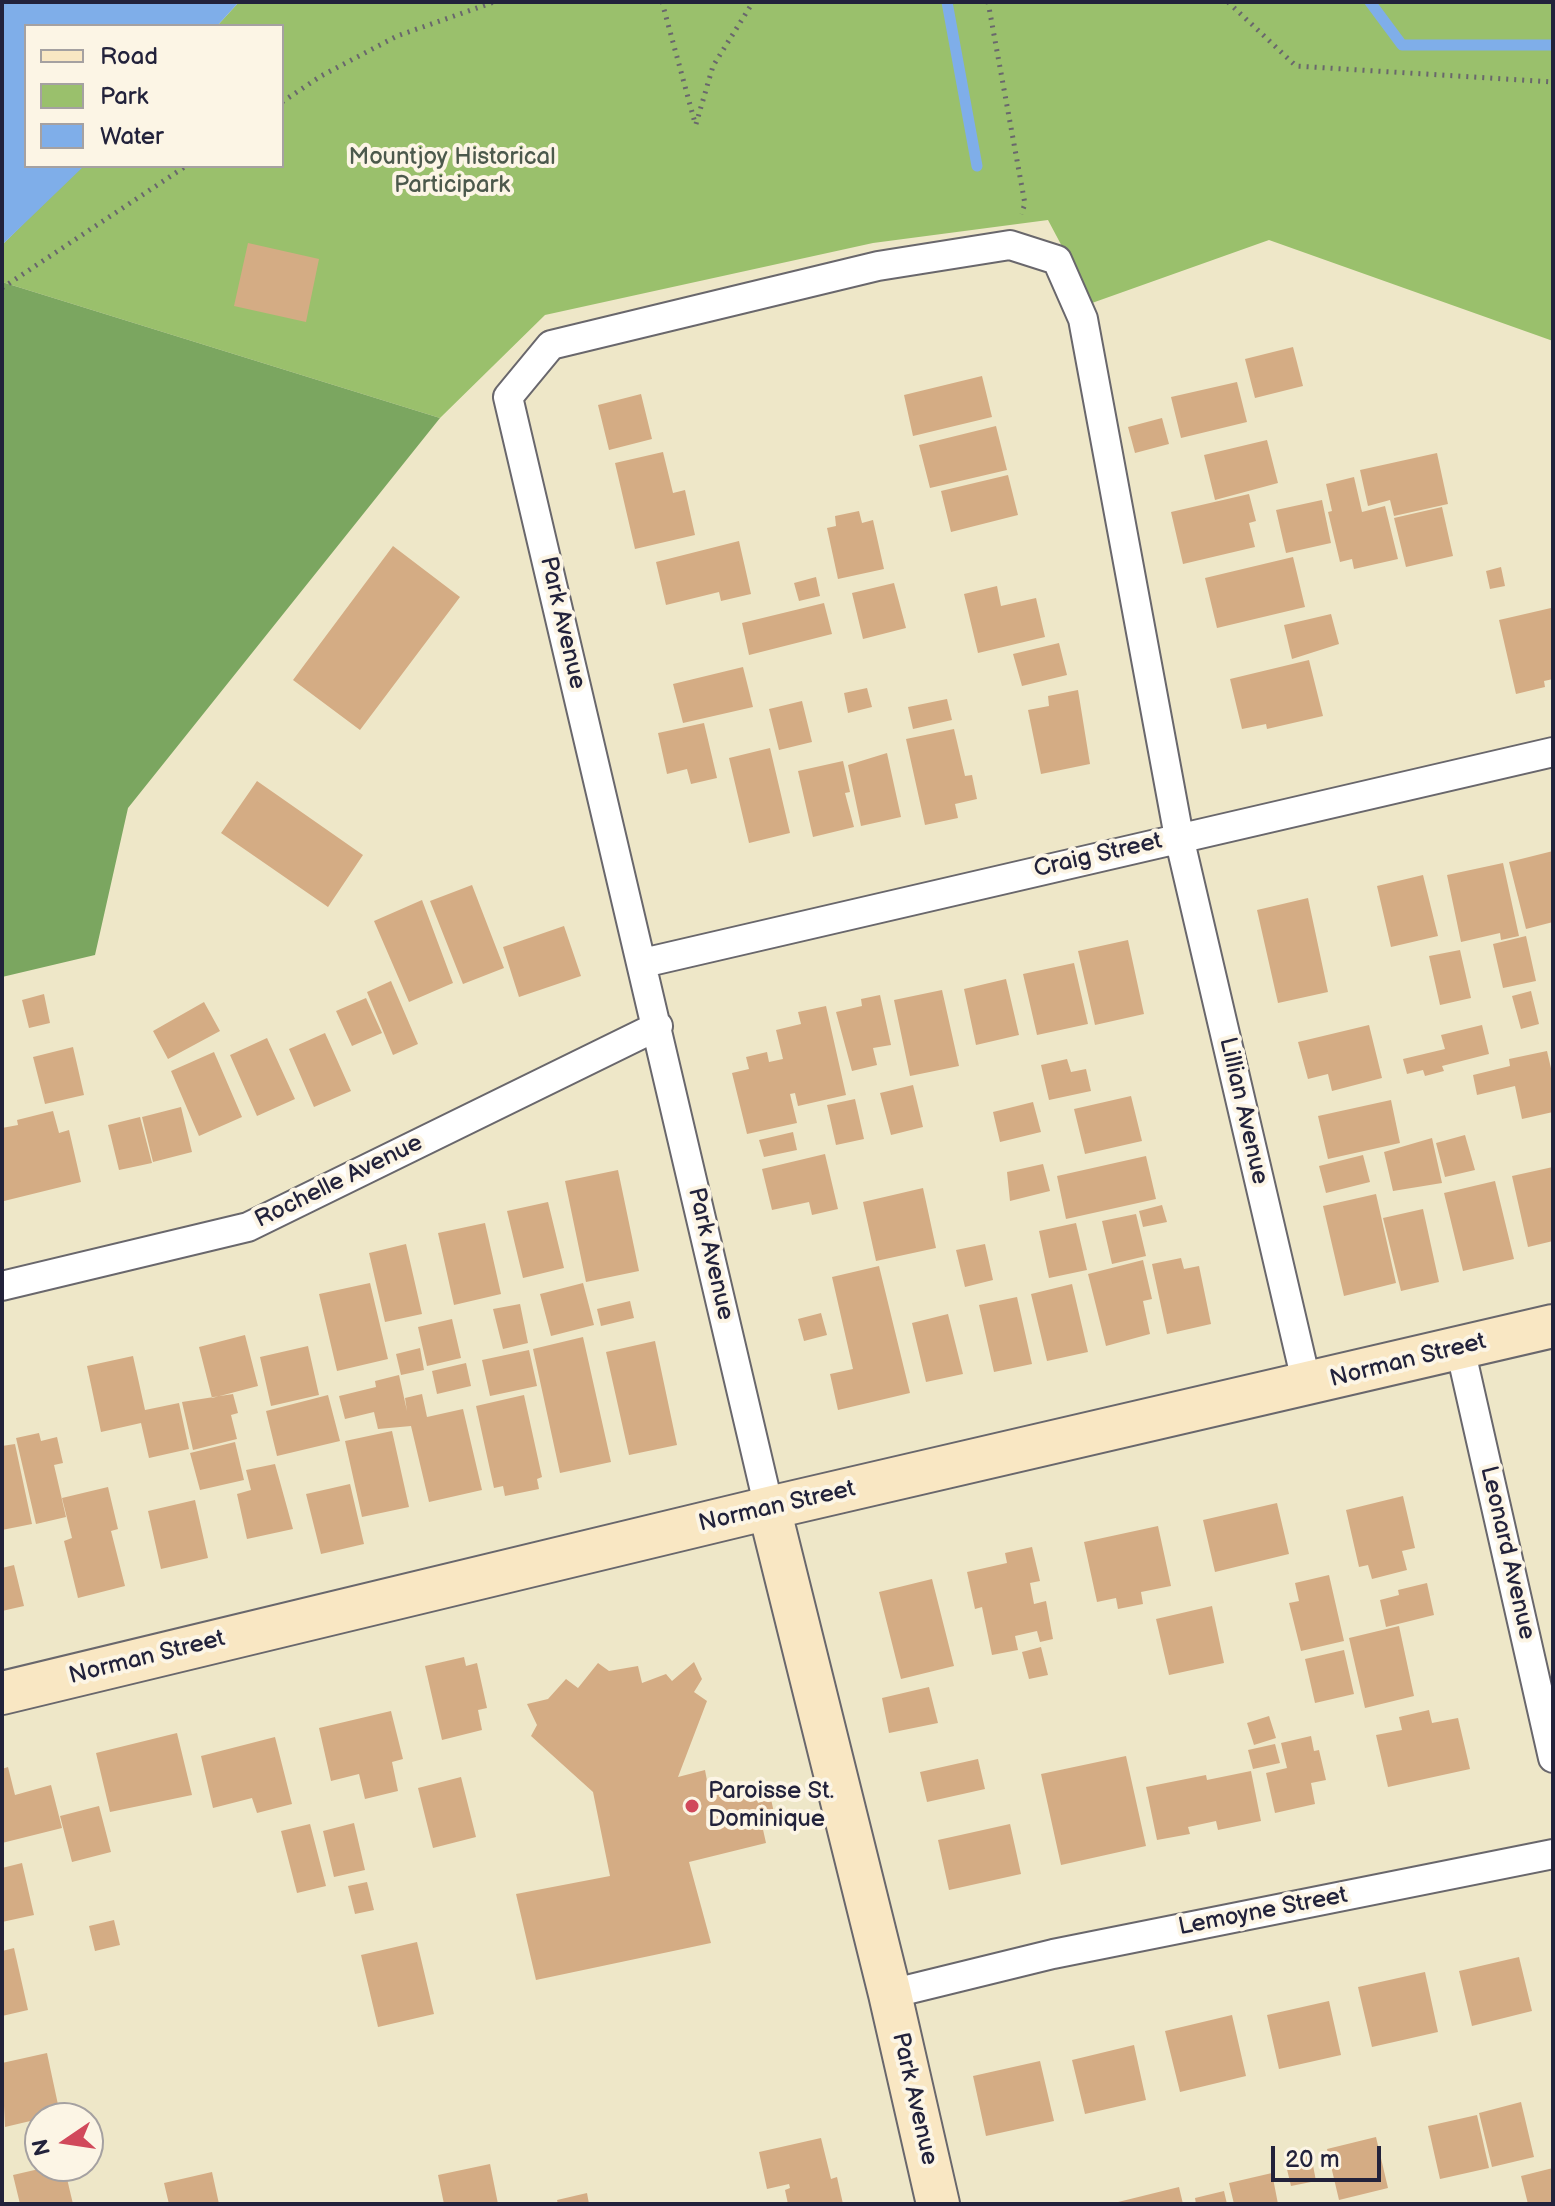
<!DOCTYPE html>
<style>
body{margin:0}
#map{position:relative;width:1555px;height:2206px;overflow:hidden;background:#eee7c8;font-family:"Balsamiq Sans",sans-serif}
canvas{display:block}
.frame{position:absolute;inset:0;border:4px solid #22223b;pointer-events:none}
.legend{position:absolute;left:24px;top:24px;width:260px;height:144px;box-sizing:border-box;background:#fcf5e5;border:2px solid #a5a1a1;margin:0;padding:10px 14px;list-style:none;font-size:24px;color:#22223b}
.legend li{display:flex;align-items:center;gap:16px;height:40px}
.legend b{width:40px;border:2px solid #a5a1a1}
.north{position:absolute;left:24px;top:2102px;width:80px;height:80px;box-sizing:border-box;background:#fcf5e5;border:2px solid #a5a1a1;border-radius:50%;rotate:257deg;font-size:22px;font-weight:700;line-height:32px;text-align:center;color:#22223b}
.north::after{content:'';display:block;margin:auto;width:28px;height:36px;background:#d1495b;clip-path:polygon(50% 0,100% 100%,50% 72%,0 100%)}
.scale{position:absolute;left:1271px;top:2146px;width:110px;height:36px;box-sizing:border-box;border:4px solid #22223b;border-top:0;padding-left:10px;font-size:24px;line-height:28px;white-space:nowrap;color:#22223b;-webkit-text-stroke:6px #fcf5e5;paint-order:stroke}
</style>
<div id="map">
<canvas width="1555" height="2206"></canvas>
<div class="frame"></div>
<ul class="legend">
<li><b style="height:10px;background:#f9e7c3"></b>Road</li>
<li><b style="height:22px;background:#9ac06c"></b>Park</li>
<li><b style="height:22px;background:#7faee9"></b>Water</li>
</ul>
<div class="north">N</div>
<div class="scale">20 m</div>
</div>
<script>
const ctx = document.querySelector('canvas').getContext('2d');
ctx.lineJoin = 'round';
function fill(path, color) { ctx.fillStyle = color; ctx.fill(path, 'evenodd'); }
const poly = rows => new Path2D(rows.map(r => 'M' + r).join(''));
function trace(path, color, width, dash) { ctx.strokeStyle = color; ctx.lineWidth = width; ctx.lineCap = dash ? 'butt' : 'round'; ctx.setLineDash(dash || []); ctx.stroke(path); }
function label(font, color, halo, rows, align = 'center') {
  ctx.font = font + ' "Balsamiq Sans",sans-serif'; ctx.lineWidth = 8; ctx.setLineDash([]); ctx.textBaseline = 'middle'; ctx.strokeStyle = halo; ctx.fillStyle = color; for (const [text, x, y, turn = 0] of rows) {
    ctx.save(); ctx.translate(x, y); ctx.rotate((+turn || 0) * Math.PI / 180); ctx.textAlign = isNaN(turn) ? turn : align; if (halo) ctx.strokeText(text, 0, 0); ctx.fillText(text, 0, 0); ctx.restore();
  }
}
const green = poly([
 [239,2,1553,2,1553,341,1269,240,1092,303,1048,220,873,243,545,315,440,418,2,282,2,245,81,166,282,166,282,26,217,26]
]);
const forest = poly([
 [2,282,440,418,128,808,95,955,2,977]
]);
const water = poly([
 [2,2,239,2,217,26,26,26,26,166,84,166,2,245]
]);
const stream = poly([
 [947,2,977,166],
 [1370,2,1402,45,1553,45]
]);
const building = poly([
 [248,243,319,259,306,322,234,306],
 [1293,347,1303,386,1255,398,1245,359],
 [982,376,992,417,913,436,904,395],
 [1237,382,1247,422,1181,438,1171,397],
 [641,394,652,439,609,450,598,405],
 [1162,418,1169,444,1135,453,1128,427],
 [996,426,1007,470,930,488,919,445],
 [1267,440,1278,483,1215,500,1204,455],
 [663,452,673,493,685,490,695,535,635,549,615,463],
 [1437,453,1448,504,1394,516,1390,500,1368,506,1360,470],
 [1008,475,1018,515,951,532,941,491],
 [1354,477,1362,512,1385,506,1398,559,1354,569,1352,559,1340,562,1328,512,1332,511,1326,484],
 [1249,494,1256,521,1249,523,1255,547,1183,564,1171,512],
 [1322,500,1331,543,1286,553,1276,510],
 [1442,507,1453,556,1406,567,1394,518],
 [859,511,862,523,873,520,884,569,838,579,827,528,836,526,835,516],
 [739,541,751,594,721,601,719,592,666,605,656,562],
 [393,546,460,597,360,730,293,680],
 [1293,557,1305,607,1217,628,1205,578],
 [1501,567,1505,586,1490,589,1486,571],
 [816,577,820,596,799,601,794,583],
 [894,583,906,628,863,639,852,593],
 [997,586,1001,606,1036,598,1045,637,978,653,964,594],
 [824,603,832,634,749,655,742,623],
 [1551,608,1553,679,1544,681,1545,687,1516,694,1499,620],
 [1331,614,1339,644,1292,659,1284,625],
 [1059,643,1067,675,1022,686,1013,654],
 [1309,660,1323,716,1267,729,1266,724,1242,729,1230,679],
 [743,667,753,707,683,723,673,684],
 [867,688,872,707,848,713,844,693],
 [1078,690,1090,764,1041,774,1028,710,1049,706,1048,696],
 [947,699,952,720,913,729,908,707],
 [802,701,812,742,779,750,769,709],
 [704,723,717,778,691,784,687,769,667,774,658,733],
 [954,729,965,776,972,775,977,799,955,804,958,818,925,825,906,739],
 [770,748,790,833,749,843,729,758],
 [887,753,901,817,861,826,848,765],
 [843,761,850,792,845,793,854,827,813,837,798,771],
 [257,781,363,855,328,907,221,833],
 [1553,851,1553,922,1526,929,1509,862],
 [1503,863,1519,936,1501,940,1500,933,1461,942,1447,875],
 [1423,875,1438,936,1391,947,1377,886],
 [472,885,504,968,463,984,430,901],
 [1308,898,1328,992,1278,1003,1257,910],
 [422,900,453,983,409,1002,374,921],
 [564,926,581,976,519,997,503,947],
 [1526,936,1536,981,1503,988,1493,944],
 [1128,940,1144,1014,1095,1025,1078,951],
 [1460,950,1471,998,1440,1005,1429,956],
 [1074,963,1088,1024,1037,1035,1023,974],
 [1006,979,1019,1035,976,1045,964,989],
 [391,981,418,1044,393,1055,367,992],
 [942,990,959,1066,910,1076,894,1000],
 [1531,991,1539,1024,1521,1029,1512,996],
 [44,994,50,1023,29,1028,22,1000],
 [880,995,891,1045,873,1048,877,1065,852,1071,836,1012,862,1006,861,999],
 [366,998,382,1033,352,1046,336,1011],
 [204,1002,220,1031,168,1059,153,1031],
 [826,1006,846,1095,798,1106,795,1093,790,1094,797,1123,747,1134,732,1073,749,1069,746,1057,767,1052,769,1062,783,1059,776,1030,801,1024,798,1012],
 [1369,1025,1382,1078,1332,1091,1328,1074,1308,1079,1298,1042],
 [1482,1025,1489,1054,1442,1066,1444,1071,1425,1076,1423,1070,1407,1074,1403,1059,1445,1049,1441,1035],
 [325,1033,351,1091,314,1107,289,1049],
 [267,1038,295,1099,257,1116,230,1055],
 [73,1047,84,1095,45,1104,33,1057],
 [1547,1051,1553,1077,1553,1112,1522,1119,1515,1086,1477,1095,1473,1075,1510,1066,1509,1059],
 [214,1052,242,1117,199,1136,171,1071],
 [1067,1059,1071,1072,1086,1069,1091,1091,1049,1100,1041,1065],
 [913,1085,923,1127,891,1135,880,1093],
 [1131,1096,1142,1141,1085,1154,1074,1109],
 [855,1099,864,1139,836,1145,827,1105],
 [1391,1100,1400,1143,1328,1159,1318,1116],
 [1033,1102,1041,1132,1000,1142,993,1112],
 [181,1107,192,1152,153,1162,142,1117],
 [53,1111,59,1133,69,1130,81,1182,4,1201,2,1128,18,1125,17,1120],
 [140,1117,152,1163,119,1170,108,1125],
 [793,1132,797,1150,764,1157,759,1140],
 [1465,1135,1475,1170,1445,1177,1436,1143],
 [1432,1138,1442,1183,1393,1191,1384,1152],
 [825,1154,838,1209,812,1215,809,1202,772,1210,762,1169],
 [1363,1155,1370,1182,1326,1193,1319,1166],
 [1146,1156,1156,1199,1066,1219,1057,1176],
 [1043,1164,1050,1191,1010,1201,1007,1172],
 [1553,1167,1553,1241,1528,1247,1512,1176],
 [618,1170,639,1271,586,1282,565,1181],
 [1495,1181,1514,1259,1463,1271,1444,1193],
 [923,1188,936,1248,876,1261,863,1202],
 [1376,1194,1396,1283,1344,1296,1323,1206],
 [548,1202,564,1268,523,1278,507,1211],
 [1162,1205,1167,1222,1143,1227,1139,1211],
 [1423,1209,1439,1282,1401,1291,1383,1218],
 [1136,1214,1146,1256,1112,1264,1102,1221],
 [485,1223,501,1294,454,1305,438,1233],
 [1076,1223,1087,1270,1049,1278,1039,1231],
 [406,1244,422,1314,385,1322,369,1253],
 [985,1244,993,1280,965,1287,956,1250],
 [1181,1258,1184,1269,1199,1266,1211,1324,1167,1334,1152,1264],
 [1143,1260,1152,1299,1143,1301,1150,1334,1106,1346,1088,1274],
 [879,1266,910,1393,838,1410,830,1374,853,1369,832,1277],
 [370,1283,388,1359,337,1371,319,1294],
 [583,1283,594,1325,551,1336,540,1294],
 [1072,1284,1088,1352,1047,1361,1031,1294],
 [1017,1297,1032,1364,994,1372,979,1305],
 [630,1301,634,1318,601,1326,597,1309],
 [520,1304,528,1343,503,1349,493,1309],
 [821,1313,827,1335,804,1341,798,1319],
 [948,1314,963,1374,926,1382,912,1323],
 [452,1319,461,1358,427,1366,418,1327],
 [245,1335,258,1386,212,1398,199,1347],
 [583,1337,611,1462,560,1473,533,1349],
 [655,1341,677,1445,629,1455,606,1352],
 [308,1346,319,1395,271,1406,260,1357],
 [420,1348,424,1370,401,1375,396,1354],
 [529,1350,537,1386,490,1396,482,1360],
 [133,1356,145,1410,179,1403,189,1449,149,1458,141,1423,101,1432,87,1366],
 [466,1363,471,1386,437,1394,432,1371],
 [399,1375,407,1411,405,1398,422,1394,427,1417,463,1409,482,1490,429,1502,411,1426,378,1429,374,1412,345,1419,339,1396,376,1387,375,1381],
 [233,1394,238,1413,231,1415,237,1439,193,1450,182,1402],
 [328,1395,340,1441,277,1456,266,1411],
 [524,1395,542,1477,537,1479,539,1489,505,1496,503,1486,494,1488,476,1406],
 [392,1431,409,1507,362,1517,345,1441],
 [39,1433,41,1441,57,1437,63,1463,54,1465,66,1517,36,1524,16,1438],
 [235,1442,244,1480,200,1490,190,1453],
 [15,1444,32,1524,2,1530,2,1446],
 [275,1464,293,1529,247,1539,237,1494,251,1490,246,1470],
 [350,1484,364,1544,321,1554,306,1494],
 [108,1487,118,1529,111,1531,125,1586,78,1598,64,1541,72,1538,62,1498],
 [1403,1496,1415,1548,1402,1551,1407,1570,1372,1579,1368,1565,1359,1567,1346,1510],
 [195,1500,208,1558,161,1569,148,1511],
 [1277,1503,1289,1554,1215,1572,1203,1520],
 [1158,1526,1171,1586,1141,1592,1143,1604,1118,1609,1116,1598,1097,1602,1084,1542],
 [1032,1547,1040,1581,1030,1583,1034,1604,1046,1601,1053,1639,1040,1642,1037,1631,1015,1636,1018,1650,992,1655,982,1607,975,1609,967,1572,1007,1563,1005,1553],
 [14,1565,24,1606,2,1611,2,1568],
 [1329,1575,1344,1641,1301,1651,1289,1603,1299,1601,1295,1583],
 [932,1579,954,1666,901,1679,879,1592],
 [1427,1583,1434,1615,1386,1627,1380,1600,1399,1595,1398,1590],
 [1212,1606,1224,1663,1169,1675,1156,1619],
 [1399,1626,1414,1696,1365,1708,1349,1638],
 [1041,1647,1048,1675,1029,1679,1022,1652],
 [1344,1650,1354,1694,1315,1703,1305,1659],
 [464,1657,466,1666,477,1663,487,1708,478,1710,482,1730,442,1740,425,1666],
 [694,1662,702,1679,694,1692,707,1701,678,1777,705,1770,708,1786,717,1782,719,1797,754,1789,758,1803,771,1799,776,1822,762,1825,766,1843,689,1862,711,1943,536,1980,516,1894,610,1876,593,1792,531,1736,537,1725,527,1704,548,1699,566,1679,578,1688,598,1663,609,1671,638,1666,642,1683,666,1674,672,1681],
 [929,1687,938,1723,889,1733,882,1698],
 [1429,1710,1432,1723,1458,1718,1470,1769,1388,1787,1376,1735,1402,1730,1399,1717],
 [391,1711,403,1759,392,1762,398,1791,365,1799,359,1774,331,1781,319,1728],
 [1269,1716,1276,1738,1254,1745,1247,1723],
 [177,1733,192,1795,110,1812,96,1753],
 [1311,1736,1314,1751,1319,1750,1326,1780,1311,1783,1315,1804,1275,1813,1266,1773,1287,1768,1281,1743],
 [275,1737,292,1804,257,1813,252,1798,213,1808,201,1756],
 [1275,1744,1280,1763,1253,1769,1248,1750],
 [1126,1756,1146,1846,1061,1865,1041,1774],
 [978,1759,985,1789,927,1802,920,1772],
 [8,1767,15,1795,51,1785,62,1828,2,1843,2,1769],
 [1251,1771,1261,1821,1218,1830,1216,1821,1188,1827,1190,1834,1157,1840,1146,1787,1206,1775,1207,1780],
 [461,1777,476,1837,433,1848,418,1788],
 [99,1806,111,1852,72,1862,60,1816],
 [354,1823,365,1870,334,1877,323,1831],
 [310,1824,326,1886,297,1893,281,1831],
 [1010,1824,1021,1874,949,1890,938,1840],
 [22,1863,34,1915,2,1922,2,1868],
 [367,1882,374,1910,355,1914,348,1886],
 [114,1920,120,1945,95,1951,89,1926],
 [417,1942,434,2014,378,2027,361,1955],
 [14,1948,28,2010,2,2016,2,1951],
 [1519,1957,1532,2011,1472,2026,1459,1971],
 [1425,1972,1438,2032,1372,2047,1358,1987],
 [1329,2001,1341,2055,1279,2069,1267,2015],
 [1232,2015,1246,2076,1180,2092,1165,2031],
 [1134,2045,1146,2100,1085,2114,1072,2060],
 [47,2053,60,2114,5,2127,2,2063],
 [1040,2061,1054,2121,986,2136,973,2076],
 [1521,2102,1534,2157,1492,2167,1479,2113],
 [1477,2115,1489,2168,1440,2179,1428,2126],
 [1376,2137,1388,2188,1339,2200,1327,2149],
 [821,2138,831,2179,837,2177,843,2204,788,2204,785,2190,790,2188,789,2184,767,2189,759,2152],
 [1311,2155,1316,2181,1291,2186,1285,2161],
 [490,2164,498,2204,444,2204,438,2175],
 [52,2166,64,2166,73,2204,20,2204,13,2175],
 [1553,2168,1553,2204,1528,2204,1521,2176],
 [212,2172,219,2204,169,2204,164,2183],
 [1272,2173,1278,2204,1234,2204,1229,2183],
 [1179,2187,1183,2204,1114,2204,1114,2203],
 [1224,2191,1227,2204,1196,2204,1195,2198],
 [587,2193,589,2204,558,2204,557,2200]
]);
const path = poly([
 [662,2,695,123],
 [988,2,1025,204,1021,214],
 [1228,2,1296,66,1553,82],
 [282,102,321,76,397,36,494,2],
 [696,124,713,66,753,2],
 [2,288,186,166]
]);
const street = poly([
 [643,963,1553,752],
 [2,1286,248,1227,658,1026],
 [1460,1348,1553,1758],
 [769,1508,508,397,551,345,878,266,1010,245,1057,260,1083,319,1179,837,1307,1385],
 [890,1994,1053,1954,1553,1854]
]);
const secondary = poly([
 [769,1508,890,1994,938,2204],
 [2,1693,769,1508,1553,1326]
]);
const markers = [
 [692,1806,8,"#d1495b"]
];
const parkNames = [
 ["Mountjoy Historical",452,158],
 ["Participark",452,186]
];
const streetNames = [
 ["Park Avenue",562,623,77],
 ["Craig Street",1098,856,-13],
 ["Lillian Avenue",1243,1111,77],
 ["Rochelle Avenue",339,1182,-26],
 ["Park Avenue",710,1254,77],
 ["Norman Street",1408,1361,-14],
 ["Norman Street",777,1507,-13],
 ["Leonard Avenue",1507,1553,77],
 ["Norman Street",147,1658,-14],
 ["Lemoyne Street",1263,1912,-11],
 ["Park Avenue",914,2099,77]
];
const poiNames = [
 ["Paroisse St.",708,1792],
 ["Dominique",708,1820]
];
fill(green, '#9ac06c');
fill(forest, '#7ba660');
fill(water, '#7faee9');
trace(stream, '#7faee9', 11);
fill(building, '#d4ac84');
trace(street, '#69676c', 32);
trace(secondary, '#69676c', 46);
trace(path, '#69676c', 5, [2, 6]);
trace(street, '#fff', 28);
trace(secondary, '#f9e7c3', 42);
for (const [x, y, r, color] of markers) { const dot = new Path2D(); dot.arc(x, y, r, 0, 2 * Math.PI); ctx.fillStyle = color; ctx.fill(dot); trace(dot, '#fcf5e5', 3); }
label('24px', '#4c594c', '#fcf5e5', parkNames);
label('24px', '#22223b', '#fcf5e5', streetNames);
label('24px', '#22223b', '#fcf5e5', poiNames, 'left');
</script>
